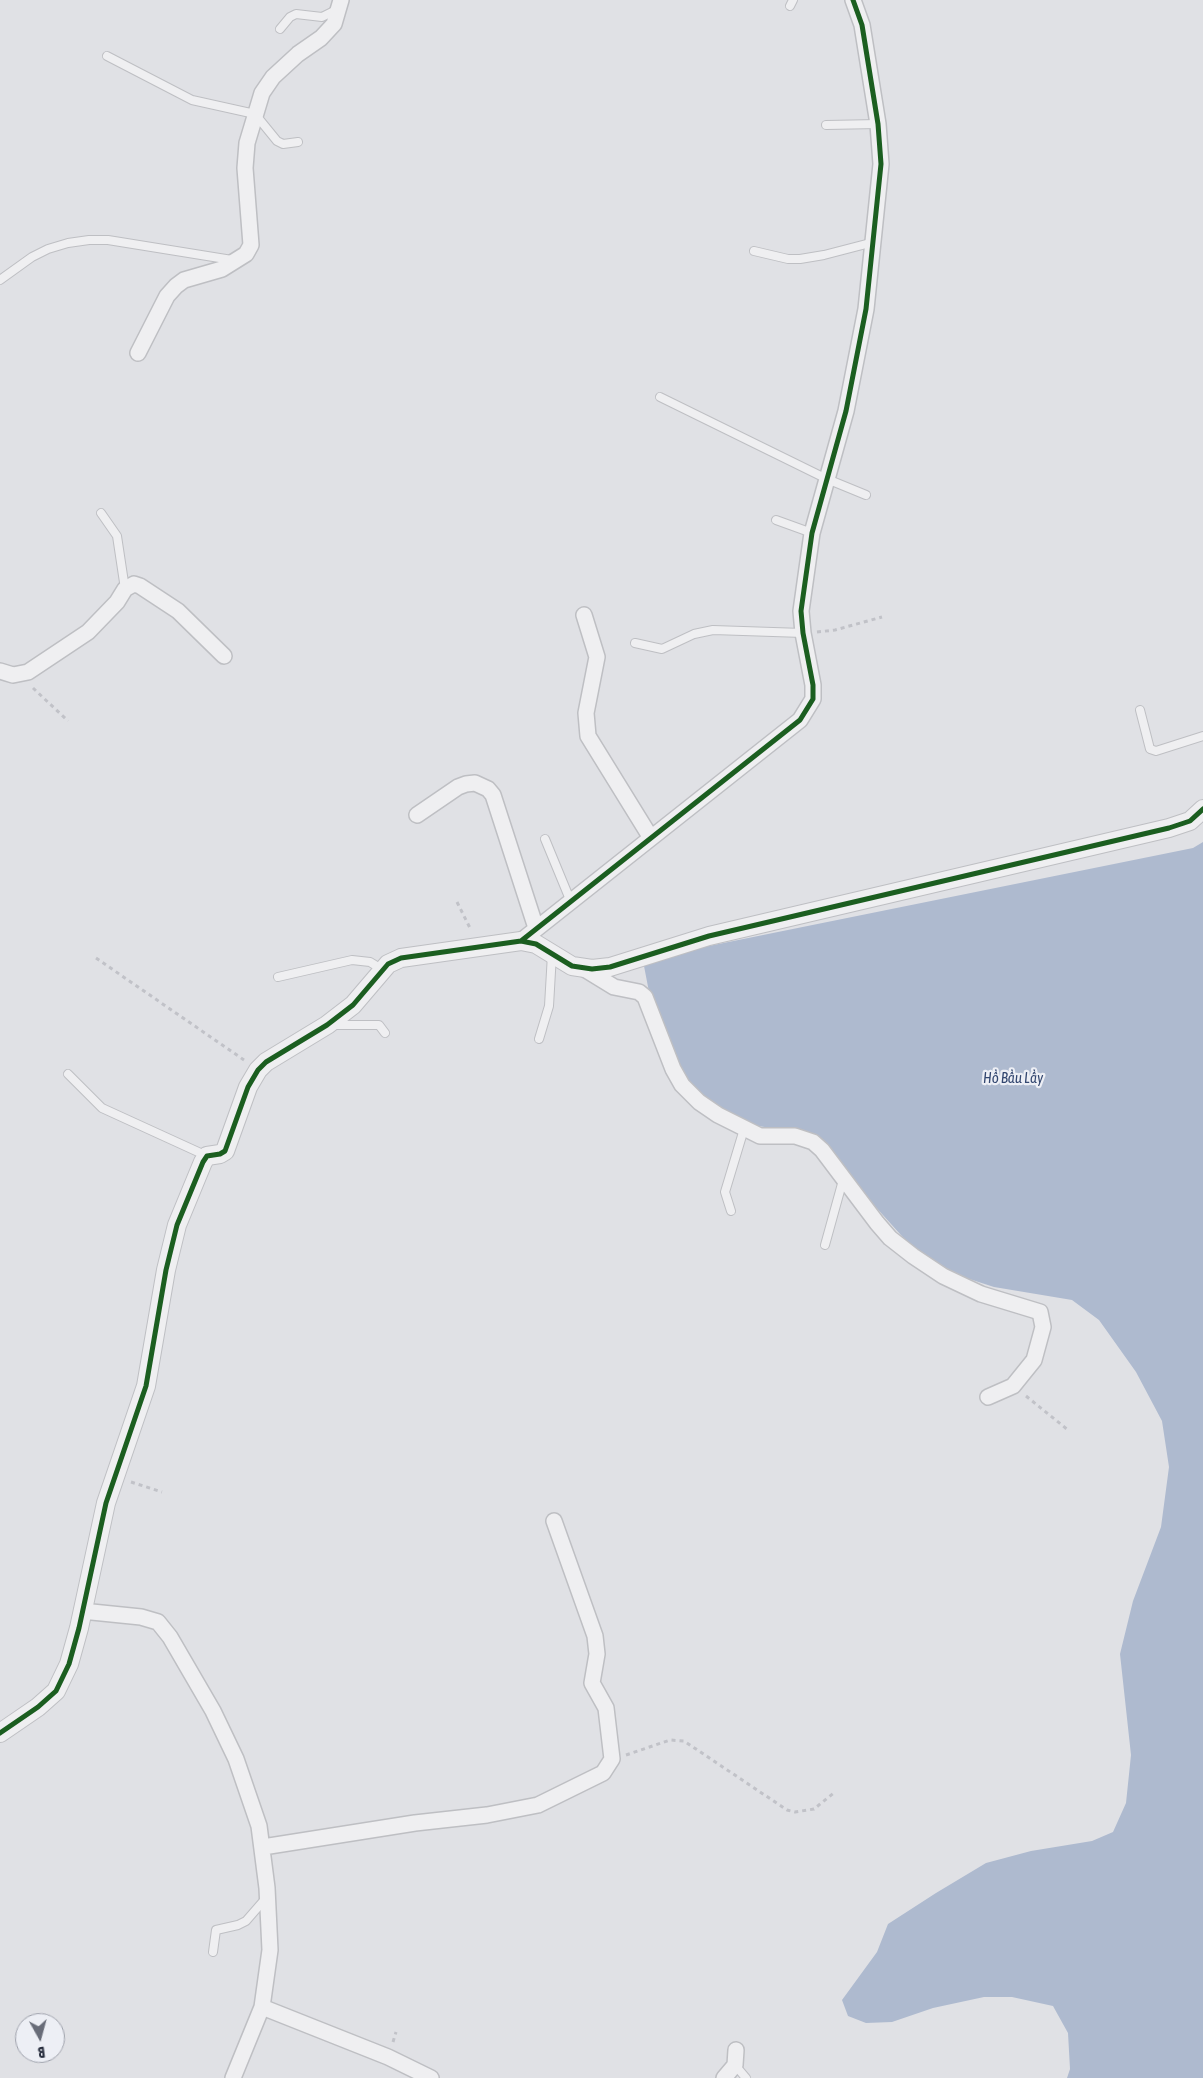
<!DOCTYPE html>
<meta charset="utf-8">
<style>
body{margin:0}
#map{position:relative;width:1203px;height:2078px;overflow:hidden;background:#e0e1e5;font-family:"Asap Condensed",sans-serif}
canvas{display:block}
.north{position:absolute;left:15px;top:2013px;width:50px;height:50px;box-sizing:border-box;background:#edeff5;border:1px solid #9ea1ab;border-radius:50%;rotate:173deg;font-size:14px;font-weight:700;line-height:20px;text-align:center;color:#272d3d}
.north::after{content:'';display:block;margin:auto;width:18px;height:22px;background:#686c78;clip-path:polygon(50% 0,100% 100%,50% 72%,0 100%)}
</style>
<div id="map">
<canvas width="1203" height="2078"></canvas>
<div class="north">B</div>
</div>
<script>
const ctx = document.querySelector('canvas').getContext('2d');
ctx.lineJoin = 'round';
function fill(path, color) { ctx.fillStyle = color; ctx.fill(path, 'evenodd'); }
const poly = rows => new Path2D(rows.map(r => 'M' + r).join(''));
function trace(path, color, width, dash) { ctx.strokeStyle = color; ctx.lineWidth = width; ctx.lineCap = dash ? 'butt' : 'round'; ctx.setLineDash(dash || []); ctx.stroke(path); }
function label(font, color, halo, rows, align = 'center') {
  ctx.font = font + ' "Asap Condensed",sans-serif'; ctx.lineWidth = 4.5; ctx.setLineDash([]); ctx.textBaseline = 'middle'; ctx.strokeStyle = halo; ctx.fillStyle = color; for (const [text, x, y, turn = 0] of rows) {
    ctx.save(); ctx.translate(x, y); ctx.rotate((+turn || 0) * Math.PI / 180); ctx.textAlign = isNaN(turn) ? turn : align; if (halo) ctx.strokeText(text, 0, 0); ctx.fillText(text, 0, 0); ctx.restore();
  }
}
const water = poly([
 [1203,842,1203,2078,1067,2078,1070,2069,1068,2033,1053,2006,1012,1997,984,1997,933,2008,892,2022,866,2023,848,2016,842,2000,877,1952,888,1924,936,1893,986,1863,1031,1851,1092,1841,1113,1832,1126,1803,1131,1755,1120,1654,1133,1601,1161,1527,1169,1467,1162,1421,1136,1372,1099,1320,1072,1300,994,1287,957,1275,909,1244,837,1164,784,1130,745,1124,714,1111,684,1082,650,997,644,966,684,951,1193,848]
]);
const path = poly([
 [817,632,835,630,882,617],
 [33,688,68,721],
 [457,902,471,930],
 [96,958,244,1060],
 [1026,1396,1068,1430],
 [131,1482,162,1492],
 [626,1755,670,1740,684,1741,787,1810,795,1812,814,1809,835,1792],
 [393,2042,396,2032]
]);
const service = poly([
 [790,6,793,0],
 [280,29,290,17,296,14,322,17,336,10],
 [107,56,192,100,255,114,277,141,283,144,298,142],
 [826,125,878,124],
 [754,251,788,259,800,259,824,255,874,242],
 [0,280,32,257,48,249,68,243,89,240,108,240,232,260],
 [660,397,827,479,866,495],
 [101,513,117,536,125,589],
 [776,520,812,533],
 [635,643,662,649,694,634,713,630,803,633],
 [1140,710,1150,749,1156,751,1203,736],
 [545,839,571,902],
 [278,977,352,960,370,962,383,970],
 [333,1025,379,1025,385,1033],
 [539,1039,549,1006,552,954],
 [68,1074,102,1108,207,1156],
 [731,1211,725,1192,744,1129],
 [825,1245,843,1180],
 [213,1952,216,1930,238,1925,246,1921,266,1898],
 [735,2065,746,2078]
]);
const minor = poly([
 [138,353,167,296,176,286,184,280,222,269,246,254,251,245,245,168,247,143,262,93,273,77,298,54,321,38,334,24,341,0],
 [584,615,597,657,586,713,588,736,651,838],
 [0,671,13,675,28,672,88,632,117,602,125,589,134,584,140,586,178,611,224,656],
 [417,815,458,787,466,784,475,783,488,789,493,795,536,928],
 [521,941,800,720,813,699,813,685,803,633,801,611,812,533,846,411,866,309,881,164,878,124,862,25,853,0],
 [583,968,614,987,639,992,645,997,673,1069,682,1085,699,1102,718,1115,760,1136,795,1136,813,1142,822,1150,877,1223,890,1238,913,1256,943,1276,981,1294,1040,1312,1043,1327,1034,1360,1013,1386,988,1397],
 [82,1611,141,1617,158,1622,170,1637,213,1711,236,1759,259,1826,267,1888,270,1950,262,2007,233,2078],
 [263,1847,415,1823,487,1815,538,1805,603,1773,612,1759,606,1708,592,1683,597,1654,595,1636,554,1521],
 [262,2007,388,2057,431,2078],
 [724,2078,735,2065,736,2050]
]);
const tertiary = poly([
 [0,1733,38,1707,56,1691,69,1664,79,1628,106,1503,146,1386,166,1270,177,1225,203,1162,207,1156,220,1154,225,1151,248,1087,258,1070,266,1062,327,1025,353,1005,388,964,401,958,521,941,536,944,572,966,592,969,610,967,709,936,1169,828,1190,821,1203,809]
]);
const cycleway = poly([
 [521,941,800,720,813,699,813,685,803,633,801,611,812,533,846,411,866,309,881,164,878,124,862,25,853,0],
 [0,1733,38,1707,56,1691,69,1664,79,1628,106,1503,146,1386,166,1270,177,1225,203,1162,207,1156,220,1154,225,1151,248,1087,258,1070,266,1062,327,1025,353,1005,388,964,401,958,521,941,536,944,572,966,592,969,610,967,709,936,1169,828,1190,821,1203,809]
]);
const waterNames = [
 ["Hồ Bầu Lầy",1013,1078]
];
fill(water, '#aebacf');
trace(service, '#bebfc3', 10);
trace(minor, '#bebfc3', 18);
trace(tertiary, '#bebfc3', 20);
trace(path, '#c1c2c8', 3, [4, 4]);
trace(service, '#efeff1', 8);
trace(minor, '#efeff1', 15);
trace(tertiary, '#efeff1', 18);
trace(cycleway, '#1b5e20', 5);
label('italic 15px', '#334770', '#edeff5', waterNames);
</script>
